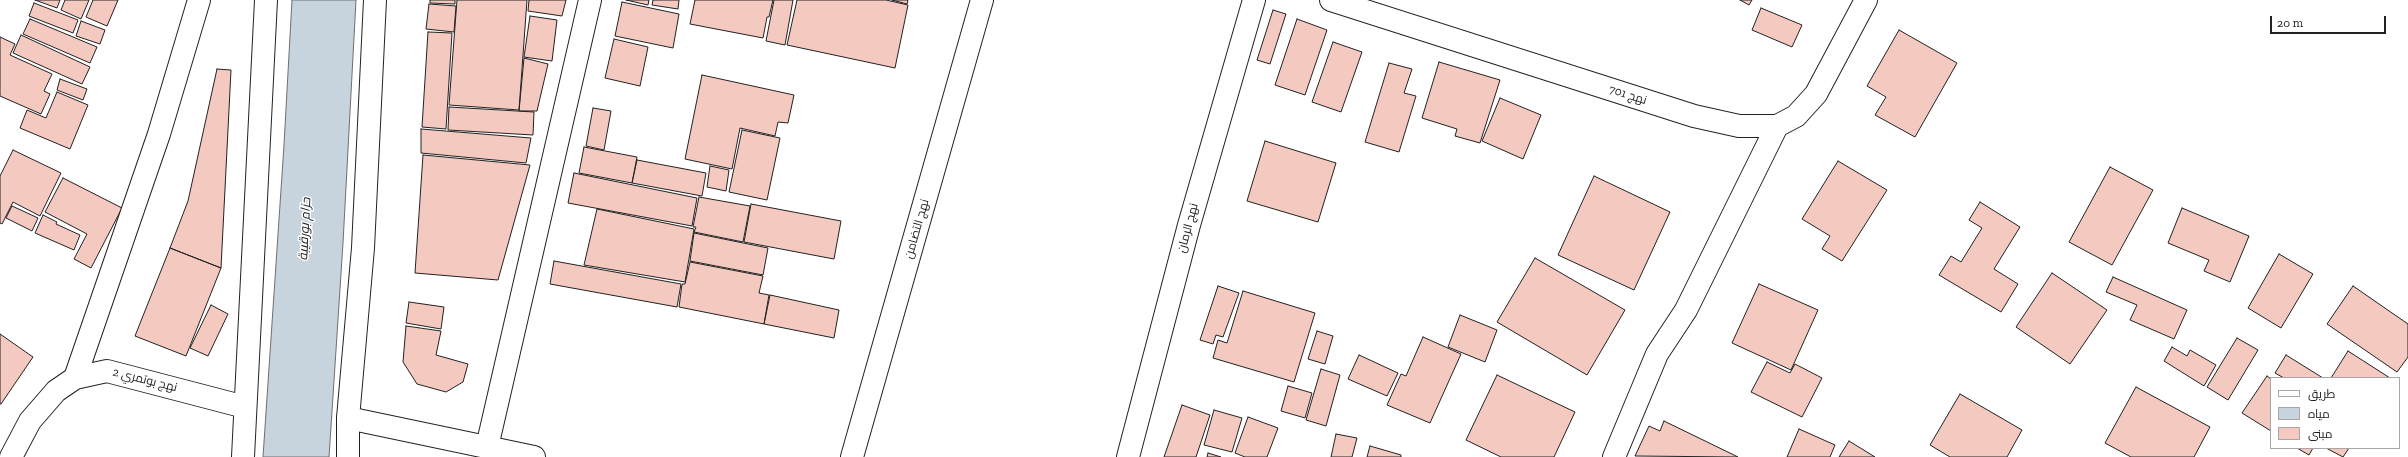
<!DOCTYPE html>
<meta charset="utf-8">
<style>
body{margin:0}
#map{position:relative;width:2408px;height:457px;overflow:hidden;background:#fff;font-family:"Zilla Slab",Cairo,serif}
canvas{display:block}
.legend{position:absolute;left:2270px;top:377px;width:130px;height:72px;box-sizing:border-box;background:#fff;border:1px solid #a7a7a7;margin:0;padding:5px 7px;list-style:none;font-size:12px;color:#222}
.legend li{display:flex;align-items:center;gap:8px;height:20px}
.legend b{width:20px;border:1px solid #a7a7a7}
.scale{position:absolute;left:2270px;top:16px;width:116px;height:18px;box-sizing:border-box;border:2px solid #222;border-top:0;padding-left:5px;font-size:12px;line-height:14px;white-space:nowrap;color:#222;-webkit-text-stroke:3px #fff;paint-order:stroke}
</style>
<div id="map">
<canvas width="2408" height="457"></canvas>
<ul class="legend">
<li><b style="height:5px;background:#fff"></b>طريق</li>
<li><b style="height:11px;background:#c7d3dd"></b>مياه</li>
<li><b style="height:11px;background:#f3c9c0"></b>مبنى</li>
</ul>
<div class="scale">20 m</div>
</div>
<script>
const ctx = document.querySelector('canvas').getContext('2d');
ctx.lineJoin = 'round';
function fill(path, color) { ctx.fillStyle = color; ctx.fill(path, 'evenodd'); }
const poly = rows => new Path2D(rows.map(r => 'M' + r).join(''));
function trace(path, color, width, dash) { ctx.strokeStyle = color; ctx.lineWidth = width; ctx.lineCap = dash ? 'butt' : 'round'; ctx.setLineDash(dash || []); ctx.stroke(path); }
function label(font, color, halo, rows, align = 'center') {
  ctx.font = font + ' "Zilla Slab",Cairo,serif'; ctx.lineWidth = 3; ctx.setLineDash([]); ctx.textBaseline = 'middle'; ctx.strokeStyle = halo; ctx.fillStyle = color; for (const [text, x, y, turn = 0] of rows) {
    ctx.save(); ctx.translate(x, y); ctx.rotate((+turn || 0) * Math.PI / 180); ctx.textAlign = isNaN(turn) ? turn : align; if (halo) ctx.strokeText(text, 0, 0); ctx.fillText(text, 0, 0); ctx.restore();
  }
}
const water = poly([
 [292,0,356,0,343,243,329,457,263,457,284,145,292,0]
]);
const building = poly([
 [35,0,60,0,57,8,35,0],
 [65,0,89,0,81,19,61,10,65,0],
 [93,0,118,0,107,26,86,17,93,0],
 [430,0,455,0,455,4,430,3,430,0],
 [457,0,527,0,519,110,449,105,457,0],
 [529,0,566,0,562,16,528,11,529,0],
 [626,0,649,0,648,5,626,0],
 [653,0,679,0,678,9,652,5,653,0],
 [695,0,773,0,769,17,767,17,763,38,690,24,695,0],
 [774,0,793,0,785,45,766,41,774,0],
 [797,0,886,0,908,5,895,68,787,45,797,0],
 [892,0,908,0,907,4,892,0],
 [1740,0,1752,0,1749,5,1740,0],
 [622,2,679,14,673,48,615,36,622,2],
 [34,3,78,20,73,33,29,16,34,3],
 [429,4,456,6,454,32,426,29,429,4],
 [1761,8,1802,25,1792,47,1752,30,1761,8],
 [1273,10,1286,14,1270,64,1257,60,1273,10],
 [530,16,557,20,552,61,524,57,530,16],
 [30,19,97,47,90,63,23,34,30,19],
 [1297,19,1327,30,1305,95,1275,85,1297,19],
 [81,21,105,30,100,44,76,36,81,21],
 [1899,30,1957,63,1915,137,1875,115,1886,97,1867,86,1899,30],
 [428,32,452,33,446,129,422,127,428,32],
 [21,35,90,67,82,84,13,53,21,35],
 [0,37,15,44,10,55,52,74,44,91,50,94,41,114,0,96,0,37],
 [614,39,648,47,640,86,605,78,614,39],
 [1333,42,1362,52,1341,112,1312,102,1333,42],
 [524,58,548,64,537,111,519,111,524,58],
 [1439,62,1500,80,1480,143,1455,136,1457,129,1422,118,1439,62],
 [1389,63,1412,69,1404,93,1416,96,1399,152,1365,142,1389,63],
 [217,69,231,70,221,268,170,248,188,201,217,69],
 [702,75,794,95,788,123,778,122,775,136,740,128,732,169,685,159,702,75],
 [60,79,87,89,83,100,57,90,60,79],
 [57,92,88,105,70,149,20,128,27,110,46,118,57,92],
 [1500,98,1541,115,1523,159,1482,141,1500,98],
 [449,107,534,112,533,135,448,130,449,107],
 [593,108,611,111,604,150,586,146,593,108],
 [421,129,531,138,526,163,421,153,421,129],
 [742,130,780,138,767,200,729,192,742,130],
 [1265,141,1336,163,1318,222,1247,201,1265,141],
 [584,147,637,157,632,183,579,173,584,147],
 [13,150,61,173,40,216,13,202,2,224,0,223,0,176,13,150],
 [423,155,530,165,498,280,415,273,423,155],
 [637,160,706,173,702,196,632,183,637,160],
 [1838,161,1887,190,1842,261,1822,249,1830,236,1802,219,1838,161],
 [710,166,729,170,726,191,707,187,710,166],
 [2110,167,2153,190,2112,265,2069,242,2110,167],
 [574,173,697,198,692,226,568,203,574,173],
 [1594,176,1670,212,1634,290,1558,255,1594,176],
 [63,178,122,208,91,268,74,259,87,234,45,212,63,178],
 [699,197,750,206,743,242,694,232,696,227,693,227,699,197],
 [1980,202,2020,227,1994,269,2018,284,2001,312,1939,275,1951,256,1961,262,1982,228,1969,220,1980,202],
 [751,204,841,221,834,259,744,242,751,204],
 [12,206,38,218,32,231,6,218,12,206],
 [2182,208,2249,236,2230,282,2204,271,2209,260,2168,243,2182,208],
 [597,209,694,229,685,282,584,265,597,209],
 [43,215,57,222,56,224,80,235,74,250,35,233,43,215],
 [694,233,768,248,763,275,690,261,694,233],
 [170,248,221,268,186,356,135,336,170,248],
 [2279,254,2313,274,2281,328,2248,308,2279,254],
 [1535,258,1625,310,1587,375,1497,322,1535,258],
 [554,261,681,284,677,307,550,284,554,261],
 [690,262,763,276,759,293,769,295,764,324,679,307,682,284,685,284,690,262],
 [2052,273,2107,310,2070,364,2016,327,2052,273],
 [2113,277,2187,310,2174,339,2130,320,2137,305,2106,292,2113,277],
 [1759,284,1818,310,1791,370,1732,343,1759,284],
 [1218,286,1239,293,1223,337,1216,335,1213,344,1200,340,1218,286],
 [2353,286,2408,324,2408,357,2397,372,2327,324,2353,286],
 [1243,291,1315,313,1294,382,1213,358,1218,340,1227,343,1243,291],
 [770,295,839,310,834,338,764,324,770,295],
 [409,302,444,307,441,329,406,323,409,302],
 [211,305,228,314,208,356,190,348,211,305],
 [1460,315,1497,330,1485,362,1448,347,1460,315],
 [406,326,441,331,436,355,468,364,463,382,446,392,417,384,403,362,406,326],
 [1317,331,1333,336,1325,364,1308,359,1317,331],
 [0,334,33,357,1,404,0,404,0,334],
 [1423,337,1461,354,1430,423,1387,405,1401,374,1406,376,1423,337],
 [2237,338,2258,350,2228,400,2207,387,2237,338],
 [2172,347,2187,356,2190,350,2216,365,2204,386,2164,361,2172,347],
 [2348,351,2390,378,2331,378,2348,351],
 [1359,355,1398,373,1387,396,1348,379,1359,355],
 [2286,355,2323,378,2284,378,2275,373,2286,355],
 [1767,362,1790,373,1795,364,1822,378,1802,417,1751,392,1767,362],
 [1321,369,1340,375,1326,426,1306,420,1321,369],
 [1497,375,1575,412,1554,457,1501,457,1466,440,1497,375],
 [2267,376,2271,379,2271,431,2242,413,2267,376],
 [1288,386,1312,393,1305,418,1281,411,1288,386],
 [2136,387,2210,427,2194,457,2131,457,2105,443,2136,387],
 [1960,394,2022,430,2007,457,1950,457,1930,445,1960,394],
 [1182,405,1210,415,1196,457,1164,457,1182,405],
 [1214,410,1242,418,1232,452,1204,445,1214,410],
 [1248,417,1278,428,1267,457,1245,457,1235,453,1248,417],
 [1664,421,1738,457,1635,456,1649,426,1660,431,1664,421],
 [1799,429,1835,445,1830,457,1787,457,1799,429],
 [1336,434,1357,438,1352,457,1331,457,1336,434],
 [1849,441,1875,457,1839,457,1849,441],
 [1370,446,1401,455,1401,457,1367,457,1370,446],
 [2297,448,2313,448,2309,455,2297,448],
 [2326,448,2349,448,2343,457,2326,448],
 [1208,453,1221,457,1207,457,1208,453]
]);
const street = poly([
 [1331,0,1694,116,1739,126,1777,126,1796,116,1816,94,1866,0],
 [75,378,159,134,199,0],
 [348,418,534,457],
 [487,447,590,0],
 [11,457,30,421,56,391,75,378,107,371,245,407],
 [1128,457,1189,225,1254,0],
 [1614,457,1657,354,1686,310,1777,126]
]);
const secondary = poly([
 [852,457,982,0]
]);
const highway = poly([
 [243,457,266,0],
 [348,457,348,418,363,248,375,0]
]);
const streetNames = [
 ["نهج 701",1628,95,18],
 ["نهج الرمان",1188,228,-75],
 ["نهج التضامن",917,229,-74],
 ["نهج بوتمري 2",145,380,14]
];
const waterNames = [
 ["حزام بورقيبة",305,229,-87]
];
fill(water, '#c7d3dd');
trace(water, '#6f6f6f', 1);
fill(building, '#f3c9c0');
trace(building, '#222', 1);
trace(street, '#222', 24);
trace(secondary, '#222', 24);
trace(highway, '#222', 24);
trace(street, '#fff', 22);
trace(secondary, '#fff', 22);
trace(highway, '#fff', 22);
label('12px', '#222', '#fff', streetNames);
label('italic 13px', '#222', '#fff', waterNames);
</script>
